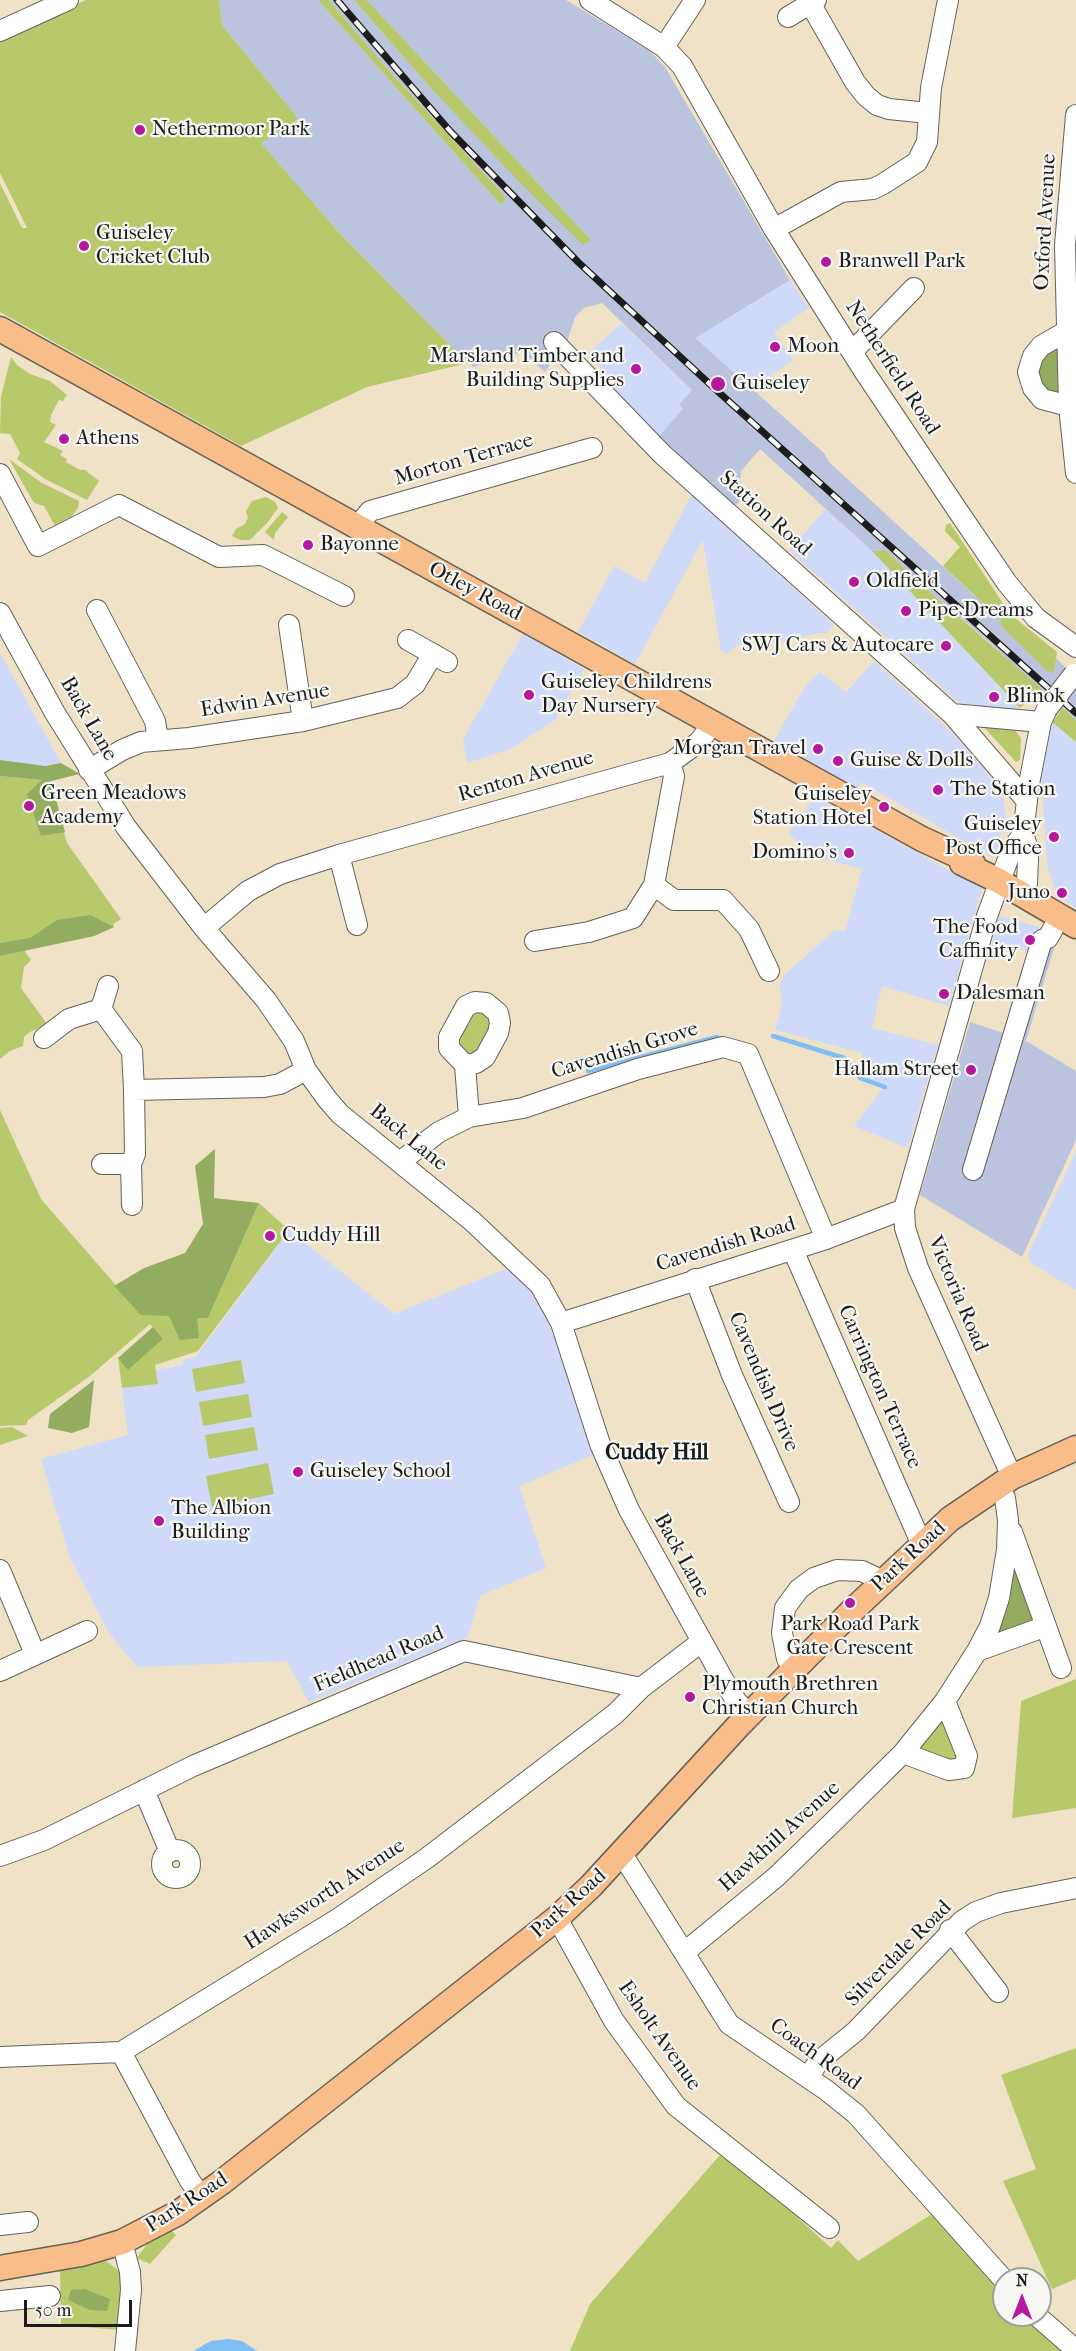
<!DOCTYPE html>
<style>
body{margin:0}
#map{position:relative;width:1076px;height:2351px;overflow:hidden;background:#f0e2c6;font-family:"IM FELL French Canon",serif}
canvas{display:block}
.north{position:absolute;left:992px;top:2267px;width:60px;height:60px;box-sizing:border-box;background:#f6f6f2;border:2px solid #9f9f9c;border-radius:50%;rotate:0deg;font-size:16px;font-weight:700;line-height:24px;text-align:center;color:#1c1c1c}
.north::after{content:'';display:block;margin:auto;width:21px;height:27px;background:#b5179e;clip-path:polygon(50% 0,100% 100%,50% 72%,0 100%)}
.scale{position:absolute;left:24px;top:2300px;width:108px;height:27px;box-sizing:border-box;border:3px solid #1c1c1c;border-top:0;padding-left:8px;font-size:18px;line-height:21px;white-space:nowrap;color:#1c1c1c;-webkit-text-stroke:4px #f6f6f2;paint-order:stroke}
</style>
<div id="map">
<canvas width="1076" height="2351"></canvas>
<div class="north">N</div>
<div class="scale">50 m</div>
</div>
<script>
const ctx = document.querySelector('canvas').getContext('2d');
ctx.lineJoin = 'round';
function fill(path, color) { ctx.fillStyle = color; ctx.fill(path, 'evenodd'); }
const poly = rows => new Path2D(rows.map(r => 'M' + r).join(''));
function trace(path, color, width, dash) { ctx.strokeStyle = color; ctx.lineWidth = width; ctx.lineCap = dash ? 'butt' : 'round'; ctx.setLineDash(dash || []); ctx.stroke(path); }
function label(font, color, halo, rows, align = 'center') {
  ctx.font = font + ' "IM FELL French Canon",serif'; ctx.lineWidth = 4.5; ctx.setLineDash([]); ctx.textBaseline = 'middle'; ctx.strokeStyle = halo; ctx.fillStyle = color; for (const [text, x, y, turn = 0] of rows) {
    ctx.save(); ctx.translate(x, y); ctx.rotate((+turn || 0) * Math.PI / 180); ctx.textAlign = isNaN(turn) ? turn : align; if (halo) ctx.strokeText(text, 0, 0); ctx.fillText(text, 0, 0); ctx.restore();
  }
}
const built = poly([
 [790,280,809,308,774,332,793,360,751,389,694,338],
 [621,323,692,390,679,405,683,409,658,437,618,398,615,384,588,354],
 [692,494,834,625,827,634,818,633,788,641,739,644,727,654,721,651,703,540,635,664,578,632,614,566,645,583],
 [826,509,872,551,1020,708,973,707,957,701,789,550],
 [523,634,584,669,555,720,511,749,467,763,463,739],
 [0,653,61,763,45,765,67,843,121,919,113,924,114,927,94,936,0,956],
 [874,661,956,736,1003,793,1007,825,1000,836,1002,841,995,855,990,856,861,782,857,788,774,741,805,686,820,672,846,692],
 [1052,722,1076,742,1076,908,1056,893,1047,865,1041,773],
 [815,797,982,888,949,1006,882,986,872,1028,938,1045,908,1148,854,1126,883,1088,858,1080,862,1075,862,1053,775,1030,782,1003,780,988,783,976,835,930,845,931,862,869,825,859,823,862,788,834],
 [999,916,1039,927,1032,952,992,942],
 [1076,1151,1076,1290,1031,1263,1028,1254],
 [289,1230,394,1314,508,1268,527,1286,539,1303,555,1338,593,1455,519,1486,546,1568,480,1596,468,1637,309,1702,287,1661,137,1667,109,1633,70,1558,41,1459,128,1435,122,1388,158,1384,156,1370,183,1365,183,1360,196,1357]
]);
const industrial = poly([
 [219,0,318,0,501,205,503,194,385,66,329,0,354,0,428,85,588,241,592,241,367,0,566,0,649,50,665,67,790,280,695,338,824,453,829,462,998,617,1002,627,1054,673,1056,658,1071,673,1076,685,1076,720,1064,708,1060,712,1048,700,1043,705,1034,696,1041,690,988,641,914,578,886,550,872,551,760,449,741,471,739,503,734,505,658,437,683,409,679,405,692,390,602,303,584,308,575,317,568,339,545,372,522,352,473,367,468,363,342,236,260,142,297,121,297,117,222,25],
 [1055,945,1026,1041,1076,1071,1076,1140,1022,1257,920,1195,970,1022,1007,1034,1049,947]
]);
const green = poly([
 [86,0,219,0,222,25,297,117,297,120,261,143,342,236,468,363,367,387,241,446,0,312,0,183,22,228,27,228,0,173,0,39],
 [318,0,329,0,385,66,503,194,505,200,501,205],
 [354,0,367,0,593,242,588,241,583,245,523,186,428,85],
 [11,357,17,365,30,374,50,381,67,395,63,401,59,400,51,415,50,422,56,425,44,442,63,451,60,455,67,459,66,462,80,470,85,470,99,481,87,500,45,479,17,459,20,453,10,434,0,433,1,397],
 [9,459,42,483,79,501,78,508,72,516,55,526,44,506,34,503],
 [266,497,275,502,278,508,268,522,250,540,240,540,232,536,236,529,245,524,248,518,246,511,252,501],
 [282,512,288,517,275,533,274,540,265,532],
 [950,523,1010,614,1057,652,1054,673,1047,671,1002,627,998,617,943,566,960,547,945,531,946,525],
 [886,550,914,578,1042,689,1020,708,872,551],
 [1063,708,1076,720,1076,742,1052,722],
 [979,722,1012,726,1021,738,1020,760,1016,762],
 [0,776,50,781,67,843,121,919,113,924,114,927,94,936,24,950,31,960,24,967,21,988,47,1024,30,1032,24,1037,23,1046,10,1051,0,1059],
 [480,1009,490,1014,492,1028,479,1055,459,1055,458,1032,467,1015],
 [0,1110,41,1199,141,1314,208,1318,259,1203,289,1230,198,1351,155,1365,158,1384,122,1388,118,1358,129,1369,163,1339,150,1324,90,1376,28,1420,26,1425,0,1426],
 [241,1360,245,1383,196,1392,192,1369],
 [248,1394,252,1417,203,1426,199,1402],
 [12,1427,28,1436,0,1445,0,1428],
 [254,1427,258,1450,209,1459,205,1435],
 [268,1463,274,1494,212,1507,206,1476],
 [1076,1679,1076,1808,1012,1818,1021,1701],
 [945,1718,959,1755,955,1763,917,1748,941,1719],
 [1076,2048,1076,2279,1052,2289,1003,2181,1036,2169,1001,2075],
 [720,2155,768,2190,831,2248,838,2240,858,2261,932,2214,1004,2294,1004,2315,1023,2315,1067,2351,570,2351,590,2304],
 [170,2229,176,2235,150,2264,137,2258,149,2241],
 [106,2261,122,2273,119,2330,61,2325,60,2270,65,2267]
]);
const forest = poly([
 [1057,340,1058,398,1039,385,1036,367],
 [0,760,45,766,61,763,80,774,51,781,65,832,41,836,27,794,42,780,0,776],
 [90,915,114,927,94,936,0,956,0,943,30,938,57,920],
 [215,1149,214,1198,259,1203,208,1318,197,1318,199,1338,180,1340,169,1316,141,1315,114,1286,144,1268,185,1253,203,1224,195,1166],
 [153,1327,163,1339,128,1370,118,1358],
 [94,1380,89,1427,72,1433,48,1428,50,1414],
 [1015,1563,1034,1618,1029,1626,996,1637,1009,1602],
 [85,2289,110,2299,107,2311,90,2310,68,2300,71,2290]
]);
const water = poly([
 [228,2339,242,2341,257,2351,193,2351,211,2341]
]);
const stream = poly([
 [773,1036,844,1058,860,1078,885,1087],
 [588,1071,717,1037]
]);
const minor = poly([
 [590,0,664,47,682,66,774,229,864,371,958,511,1007,583,1036,618,1076,647],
 [810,3,855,82,866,96,877,105,889,109,928,113],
 [788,17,816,0],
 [0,31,68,0],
 [664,47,695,0],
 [1076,115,1065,245,1069,406,1076,473],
 [774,229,841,192,873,189,883,184,917,162,927,142,931,88,948,0],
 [1067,331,1041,346,1033,356,1028,372,1033,388,1042,399,1069,406],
 [554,342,662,454,952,714,1027,801],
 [852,352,914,288],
 [0,474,38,546,119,505,219,557,263,555,344,596],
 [356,528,370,511,592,448],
 [97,610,155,721,158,740],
 [0,613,55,713,126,827,204,928,266,1000,294,1041,306,1070,327,1099,340,1114,472,1221,540,1285,561,1323,600,1444,629,1510,724,1681,737,1702,750,1715],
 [289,625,303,721],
 [408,640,447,662],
 [952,714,1041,722],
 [89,770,122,750,141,742,189,738,303,721,397,698,415,684,433,654],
 [339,855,357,925],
 [654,885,674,900,723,900,749,929,769,971],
 [1023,895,1027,883,1028,860,1028,849,1023,834,1029,784,1041,722,1047,709],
 [204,928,248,891,280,874,339,855,670,763,699,742,713,723],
 [535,941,589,932,633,918,654,885,674,776,670,763],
 [101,1009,108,986],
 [44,1038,69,1019,101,1009,132,1051,134,1090],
 [465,1065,476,1063,485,1057,498,1033,500,1023,498,1013,486,1003,475,1002,466,1006,449,1037,449,1048,465,1065,469,1117],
 [401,1161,439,1132,469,1117,523,1108,638,1069,723,1047,748,1054,826,1239],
 [102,1164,131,1164],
 [973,1170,1042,940,1048,938,1060,916],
 [132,1205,131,1164,135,1154,134,1090,264,1087,280,1084,306,1070],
 [793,1250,922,1545],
 [695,1279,732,1375,789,1502],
 [561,1323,826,1239,904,1209],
 [1012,1477,918,1268,905,1228,904,1209,987,916,1011,851,1023,834],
 [1012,1532,1061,1668],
 [0,1570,35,1654],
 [977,1651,1044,1627],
 [796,1668,787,1659,782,1633,785,1608,799,1589,814,1578,837,1570,862,1571,883,1581],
 [0,1671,87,1631],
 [903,1753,949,1770,964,1768,967,1756,945,1701],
 [144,1790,170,1852],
 '162 1864a14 14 0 1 1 28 0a14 14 0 1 1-28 0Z',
 [622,1854,729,2024,826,2090,856,2114,1004,2280],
 [0,1856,44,1840,193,1766,464,1651,641,1688,701,1642],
 [557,1918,614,2021,676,2106,829,2228],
 [950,1930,998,1992],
 [686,1951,776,1877,833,1822,903,1753,945,1701,977,1651,990,1626,999,1598,1007,1550,1008,1520,1005,1498,998,1485],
 [121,2052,190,2181,202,2197],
 [0,2057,121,2052,339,1918,427,1858,615,1714,641,1688],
 [808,2077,819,2061,856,2031,962,1921,976,1912,1001,1903,1076,1888],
 [0,2225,28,2222],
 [122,2242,130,2272,131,2290,125,2351],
 [0,2301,50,2296],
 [1036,2315,1076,2350]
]);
const major = poly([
 [0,329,922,839,972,862,975,868],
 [962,863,999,881,1076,926],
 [0,2268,81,2254,122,2242,178,2213,222,2182,557,1918,591,1886,740,1724,854,1609,950,1519,1012,1477,1076,1448]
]);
const rail = poly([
 [337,0,450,131,578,262,714,388,1076,713]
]);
const minorBridge = poly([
 [1047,709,1074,674]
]);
const markers = [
 [140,130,6,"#b5179e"],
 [84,246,6,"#b5179e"],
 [826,262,6,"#b5179e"],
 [775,347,6,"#b5179e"],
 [636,369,6,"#b5179e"],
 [718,384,8,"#b5179e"],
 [64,439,6,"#b5179e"],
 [308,545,6,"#b5179e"],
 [854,582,6,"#b5179e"],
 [906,611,6,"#b5179e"],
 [946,646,6,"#b5179e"],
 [529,695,6,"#b5179e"],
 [994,697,6,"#b5179e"],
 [818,749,6,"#b5179e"],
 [838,761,6,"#b5179e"],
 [938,790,6,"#b5179e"],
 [29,806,6,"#b5179e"],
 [884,807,6,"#b5179e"],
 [1054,837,6,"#b5179e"],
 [849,853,6,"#b5179e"],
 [1062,893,6,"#b5179e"],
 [1030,940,6,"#b5179e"],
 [944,994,6,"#b5179e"],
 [971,1070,6,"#b5179e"],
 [270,1236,6,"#b5179e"],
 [298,1472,6,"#b5179e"],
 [159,1521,6,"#b5179e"],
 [850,1603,6,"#b5179e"],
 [690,1697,6,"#b5179e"]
];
const poiNames = [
 ["Nethermoor Park",152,130],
 ["Guiseley",96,234],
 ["Cricket Club",96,258],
 ["Branwell Park",838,262],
 ["Moon",787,347],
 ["Marsland Timber and",624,357,"right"],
 ["Building Supplies",624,381,"right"],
 ["Guiseley",732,384],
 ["Athens",76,439],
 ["Bayonne",320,545],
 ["Oldfield",866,582],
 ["Pipe Dreams",918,611],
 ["SWJ Cars & Autocare",934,646,"right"],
 ["Guiseley Childrens",541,683],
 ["Day Nursery",541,707],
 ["Blinok",1006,697],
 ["Morgan Travel",806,749,"right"],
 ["Guise & Dolls",850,761],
 ["The Station",950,790],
 ["Green Meadows",41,794],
 ["Academy",41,818],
 ["Guiseley",872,795,"right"],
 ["Station Hotel",872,819,"right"],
 ["Guiseley",1042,825,"right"],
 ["Post Office",1042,849,"right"],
 ["Domino's",837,853,"right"],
 ["Juno",1050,893,"right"],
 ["The Food",1018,928,"right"],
 ["Caffinity",1018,952,"right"],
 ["Dalesman",956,994],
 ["Hallam Street",959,1070,"right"],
 ["Cuddy Hill",282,1236],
 ["Guiseley School",310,1472],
 ["The Albion",171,1509],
 ["Building",171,1533],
 ["Park Road Park",850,1625,"center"],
 ["Gate Crescent",850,1649,"center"],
 ["Plymouth Brethren",702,1685],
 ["Christian Church",702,1709]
];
const streetNames = [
 ["Oxford Avenue",1046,222,-87],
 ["Netherfield Road",892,368,57],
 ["Morton Terrace",464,460,-16],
 ["Station Road",765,514,42],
 ["Otley Road",475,592,28],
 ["Edwin Avenue",265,701,-9],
 ["Back Lane",88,719,60],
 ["Renton Avenue",526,777,-16],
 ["Cavendish Grove",625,1051,-17],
 ["Back Lane",408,1138,39],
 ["Cavendish Road",726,1245,-17],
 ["Victoria Road",957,1294,67],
 ["Cavendish Drive",763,1382,67],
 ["Carrington Terrace",879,1387,66],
 ["Back Lane",681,1556,61],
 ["Park Road",909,1557,-43],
 ["Fieldhead Road",379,1660,-23],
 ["Hawkhill Avenue",780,1837,-42],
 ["Hawksworth Avenue",325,1895,-33],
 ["Park Road",569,1904,-42],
 ["Silverdale Road",899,1954,-45],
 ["Esholt Avenue",659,2036,55],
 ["Coach Road",815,2055,36],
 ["Park Road",187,2203,-33]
];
const neighbourhoodNames = [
 ["Cuddy Hill",657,1454]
];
fill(built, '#cfdafa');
fill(industrial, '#bac4de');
fill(green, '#b8c96b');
fill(forest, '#92ad5f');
fill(water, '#7fbdf2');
trace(stream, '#7fbdf2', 4.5);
trace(minor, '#666158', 22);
trace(major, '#666158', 27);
trace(minor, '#fff', 20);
trace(major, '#f8bd88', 24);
trace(rail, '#1c1c1c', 7);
trace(rail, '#f6f6f2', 4.5, [14]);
trace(minorBridge, '#666158', 22, []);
trace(minorBridge, '#fff', 20);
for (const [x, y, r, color] of markers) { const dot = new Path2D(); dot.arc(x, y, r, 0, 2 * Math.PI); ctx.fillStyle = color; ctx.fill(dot); trace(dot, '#f6f6f2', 2); }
label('21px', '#1c1c1c', '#f6f6f2', poiNames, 'left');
label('21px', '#1c1c1c', '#f6f6f2', streetNames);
label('bold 22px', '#1c1c1c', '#f6f6f2', neighbourhoodNames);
</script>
